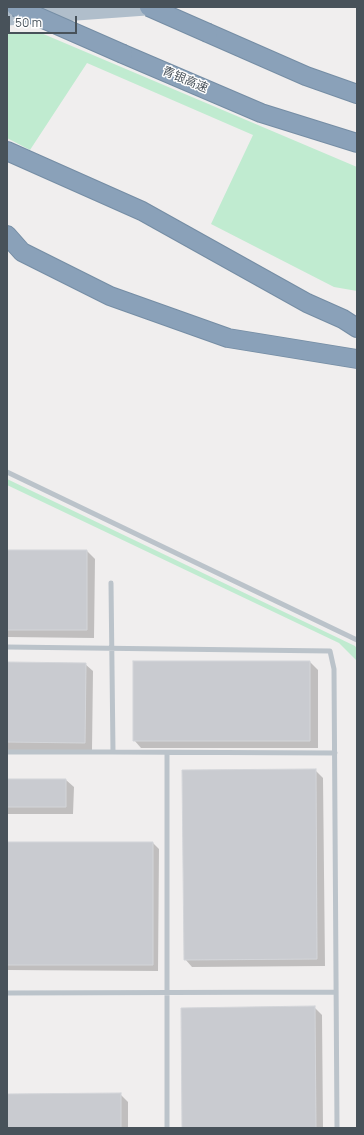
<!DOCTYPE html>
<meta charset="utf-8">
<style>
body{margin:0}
#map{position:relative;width:364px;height:1135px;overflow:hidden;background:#f0eeee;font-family:Manrope,sans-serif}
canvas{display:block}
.frame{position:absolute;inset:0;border:8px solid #48525a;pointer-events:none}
.scale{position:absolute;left:8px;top:16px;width:69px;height:18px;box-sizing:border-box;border:2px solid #48525a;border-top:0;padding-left:5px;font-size:12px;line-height:14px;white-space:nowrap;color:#48525a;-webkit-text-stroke:3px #fff;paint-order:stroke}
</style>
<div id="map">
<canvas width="364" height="1135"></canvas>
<div class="frame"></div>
<div class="scale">50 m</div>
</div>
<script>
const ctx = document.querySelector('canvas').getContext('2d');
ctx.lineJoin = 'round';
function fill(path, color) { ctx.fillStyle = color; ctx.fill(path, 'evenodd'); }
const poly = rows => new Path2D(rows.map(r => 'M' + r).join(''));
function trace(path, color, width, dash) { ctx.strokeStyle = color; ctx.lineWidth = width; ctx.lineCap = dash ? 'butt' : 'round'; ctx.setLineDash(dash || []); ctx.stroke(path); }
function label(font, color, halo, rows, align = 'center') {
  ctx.font = font + ' Manrope,"Noto Sans SC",sans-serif'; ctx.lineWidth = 3; ctx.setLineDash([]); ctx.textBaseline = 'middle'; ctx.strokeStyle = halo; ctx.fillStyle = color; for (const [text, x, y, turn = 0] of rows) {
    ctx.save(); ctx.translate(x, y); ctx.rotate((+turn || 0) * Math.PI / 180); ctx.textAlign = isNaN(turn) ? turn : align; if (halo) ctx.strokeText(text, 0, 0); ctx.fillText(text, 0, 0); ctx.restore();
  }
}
const green = poly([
 [7,32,41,33,357,167,357,291,334,287,211,224,253,135,87,63,30,150,7,138],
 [7,479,355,646,357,649,357,661,339,643,7,485]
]);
const shadow = poly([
 [7,551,87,551,95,559,94,638,7,637],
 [310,662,318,670,318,748,141,748,134,740],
 [7,663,85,664,93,671,92,750,7,750],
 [315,770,323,778,325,966,192,967,185,959],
 [7,780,66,780,74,787,73,814,7,814],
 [7,843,153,843,159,849,158,971,7,970],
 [314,1007,322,1015,323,1128,183,1128],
 [120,1094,128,1102,128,1128,7,1128,7,1095]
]);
const building = poly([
 [7,550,87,550,87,630,7,630,7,550],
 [133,661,310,661,310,741,133,741,133,661],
 [7,662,86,663,85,743,7,742,7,662],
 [316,769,317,959,184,960,182,770,316,769],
 [7,779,66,779,66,807,7,807,7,779],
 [7,842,153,842,153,965,7,965,7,842],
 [315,1006,316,1128,182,1128,181,1008,315,1006],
 [121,1093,121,1128,7,1128,7,1094,121,1093]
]);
const service = poly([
 [7,472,357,640],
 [111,583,113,752,335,753],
 [7,647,330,651,334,669,337,1128],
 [7,752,113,752],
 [167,753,167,1128],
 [7,993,336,992]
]);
const primary = poly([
 [7,18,160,7]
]);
const motorway = poly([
 [208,33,306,76,357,94],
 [123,54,261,113,357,143],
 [7,151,142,211,307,303,343,319,357,328],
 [7,235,22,252,110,296,228,338,357,359]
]);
const motorwayBridge = poly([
 [16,7,123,54],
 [149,7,208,33]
]);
const streetNames = [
 ["青银高速",185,80,23]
];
fill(green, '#c0ebd0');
fill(shadow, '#0003');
fill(building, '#c9cbd0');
trace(building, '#d3d5d9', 1);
trace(motorway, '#758da4', 20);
trace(service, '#bbc3ca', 5);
trace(primary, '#b0becb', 15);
trace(motorway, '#8aa1b9', 18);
trace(motorwayBridge, '#758da4', 20, []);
trace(motorwayBridge, '#8aa1b9', 18);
label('12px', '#48525a', '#fff', streetNames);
</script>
